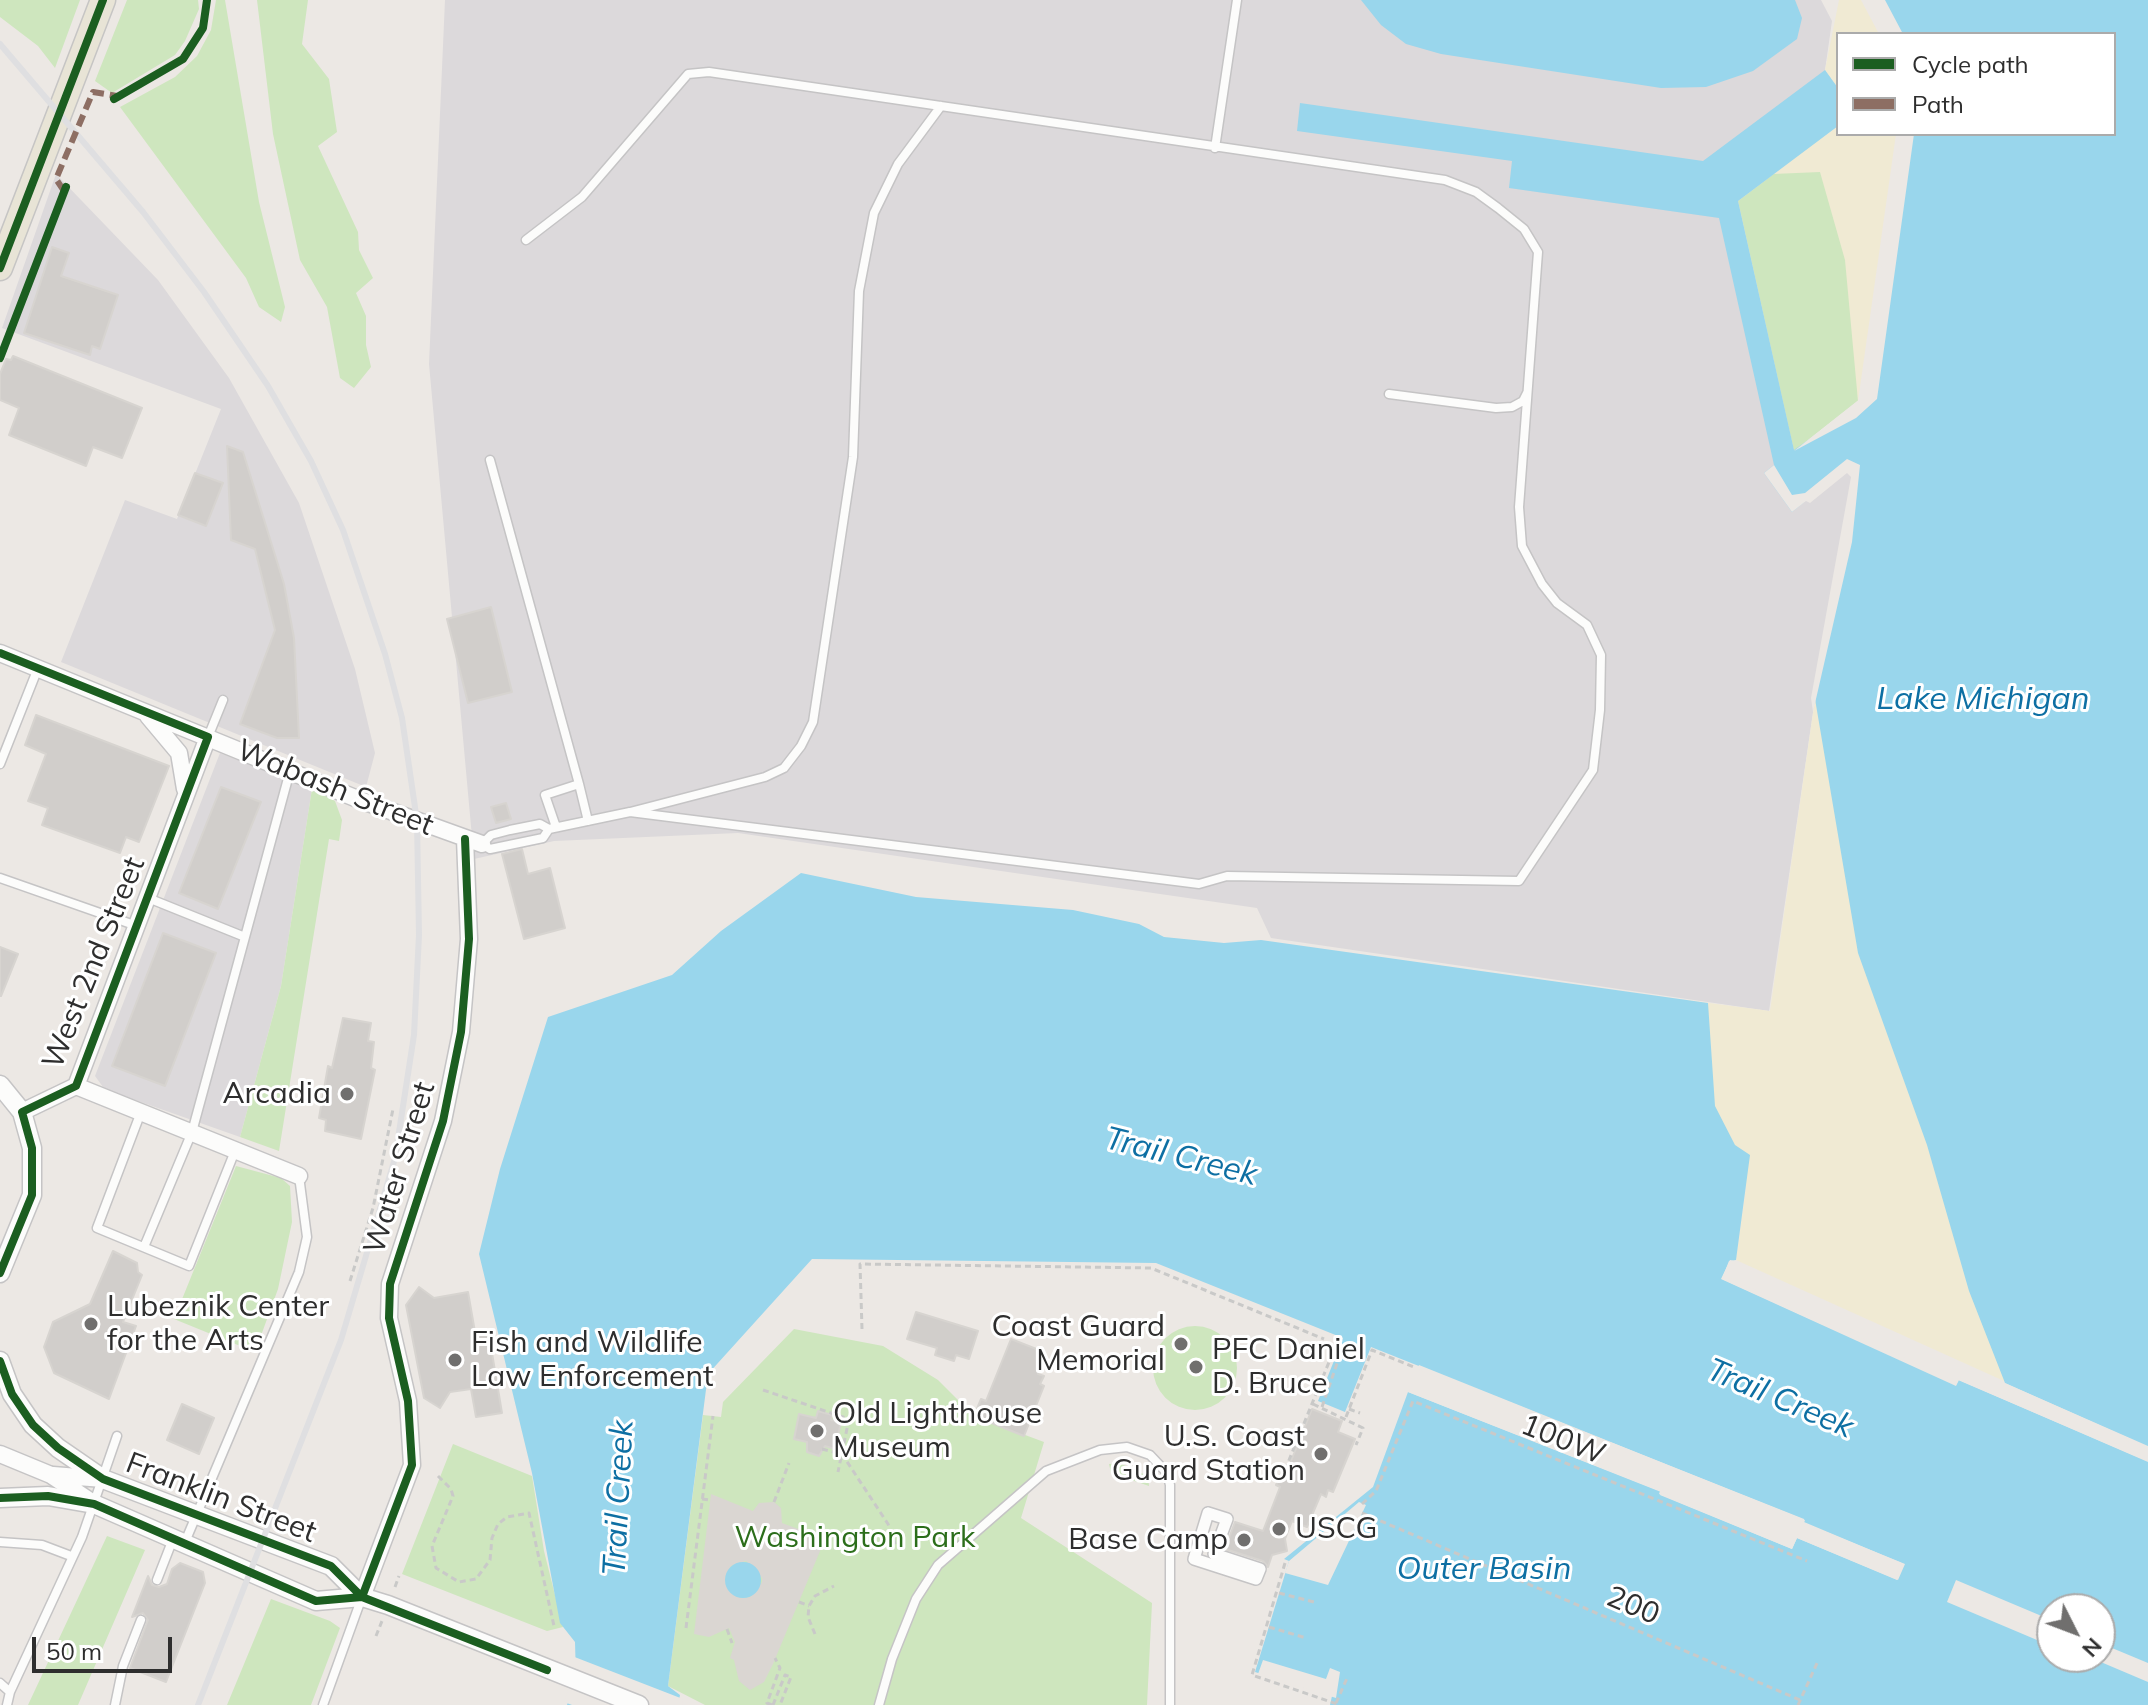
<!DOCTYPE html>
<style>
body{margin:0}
#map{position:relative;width:2148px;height:1705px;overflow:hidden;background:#ece8e4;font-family:Mulish,sans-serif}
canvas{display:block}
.legend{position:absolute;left:1836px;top:32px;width:280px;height:104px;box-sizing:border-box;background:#fff;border:2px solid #ababab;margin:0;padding:10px 14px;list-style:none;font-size:24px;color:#2e2e2e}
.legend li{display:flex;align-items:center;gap:16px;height:40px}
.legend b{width:40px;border:2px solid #ababab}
.north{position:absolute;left:2036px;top:1593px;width:80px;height:80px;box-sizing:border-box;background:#fff;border:2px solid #ababab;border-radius:50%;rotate:132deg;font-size:22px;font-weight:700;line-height:32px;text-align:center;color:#2e2e2e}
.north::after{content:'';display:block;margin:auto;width:28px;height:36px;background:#706f6e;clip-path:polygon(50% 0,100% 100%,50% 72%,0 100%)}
.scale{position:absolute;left:32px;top:1637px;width:140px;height:36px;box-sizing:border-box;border:4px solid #2e2e2e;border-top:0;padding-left:10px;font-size:24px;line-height:28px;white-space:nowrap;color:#2e2e2e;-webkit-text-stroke:6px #fff;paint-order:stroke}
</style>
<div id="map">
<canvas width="2148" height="1705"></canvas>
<ul class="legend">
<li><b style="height:10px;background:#1b5e20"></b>Cycle path</li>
<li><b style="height:10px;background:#8d6e63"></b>Path</li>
</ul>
<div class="north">N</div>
<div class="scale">50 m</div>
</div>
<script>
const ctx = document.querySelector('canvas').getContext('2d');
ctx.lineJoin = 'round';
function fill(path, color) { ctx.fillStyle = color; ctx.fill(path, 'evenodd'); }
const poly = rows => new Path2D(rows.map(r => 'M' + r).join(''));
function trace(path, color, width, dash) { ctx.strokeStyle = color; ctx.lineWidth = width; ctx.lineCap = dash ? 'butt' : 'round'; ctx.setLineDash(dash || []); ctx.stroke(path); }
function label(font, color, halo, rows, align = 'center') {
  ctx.font = font + ' Mulish,sans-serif'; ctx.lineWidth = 6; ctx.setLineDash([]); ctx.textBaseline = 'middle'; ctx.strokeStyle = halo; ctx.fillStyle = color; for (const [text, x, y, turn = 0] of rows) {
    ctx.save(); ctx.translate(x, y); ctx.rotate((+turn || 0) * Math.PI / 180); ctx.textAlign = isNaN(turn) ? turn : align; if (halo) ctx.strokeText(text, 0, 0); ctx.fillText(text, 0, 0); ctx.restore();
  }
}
const industrial = poly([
 [445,0,1821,0,1832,21,1825,70,1838,88,1838,126,1738,201,1794,451,1848,467,1855,476,1815,699,1769,1011,1271,938,1257,908,738,833,554,841,474,859,429,364],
 [56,174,158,280,229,378,299,503,355,669,375,753,366,787,61,662,125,500,177,519,221,409,2,328],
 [220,753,312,789,281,986,240,1137,121,1095,103,1087,95,1076]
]);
const green = poly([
 [0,0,80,0,55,68,38,46,0,17],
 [127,0,198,0,199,9,185,41,175,55,112,93,95,81],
 [216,0,225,0,259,202,285,307,281,322,259,307,246,278,120,107,175,77,197,56,211,30],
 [257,0,308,0,302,44,329,79,337,132,318,146,358,232,359,250,373,278,356,293,366,316,366,345,371,367,354,388,340,378,327,307,300,260,273,134],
 [1820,139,1856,224,1858,401,1794,451,1738,201],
 [312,789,335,801,342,820,339,841,329,839,279,1151,240,1137,281,986],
 [236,1166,281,1178,290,1186,292,1222,278,1289,255,1352,174,1319],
 '1153 1368a42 42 0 1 1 84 0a42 42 0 1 1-84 0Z',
 [794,1329,883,1346,938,1380,974,1416,1044,1442,1021,1518,1152,1603,1147,1705,705,1705,668,1686,703,1415,721,1417,723,1402],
 [453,1444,532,1476,544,1551,563,1627,547,1631,402,1574],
 [1119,1463,1148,1476,1149,1486,1111,1473,1109,1464],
 [107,1536,145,1550,78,1705,28,1705],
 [271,1599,330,1621,340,1628,311,1705,227,1705]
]);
const sand = poly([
 [1839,0,1861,0,1879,34,1838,34,1838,88,1825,70],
 [1838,126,1838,134,1896,134,1858,401,1845,260,1820,172,1773,174],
 [1852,542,2148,1446,1736,1260,1746,1187,1717,1142,1686,1000,1770,1011,1815,699]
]);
const plaza = poly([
 [711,1494,753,1511,759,1503,774,1502,781,1508,782,1523,825,1539,773,1664,764,1682,750,1690,739,1681,734,1660,730,1658,735,1642,729,1628,709,1637,694,1634],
 [746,1561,762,1578,762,1582,750,1597,740,1598,725,1579,731,1566]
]);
const water = poly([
 [1361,0,1795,0,1802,18,1797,39,1753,71,1706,87,1661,88,1441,54,1406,44,1381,25],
 [1874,0,2148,0,2148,1705,1330,1705,1332,1696,1255,1672,1289,1561,1284,1559,1373,1487,1408,1392,1661,1492,1660,1495,1792,1549,1797,1538,1897,1580,1904,1564,1804,1522,1804,1519,1371,1347,1345,1412,1323,1403,1318,1401,1343,1338,1156,1263,812,1259,708,1374,668,1686,680,1695,678,1705,567,1705,576,1678,575,1642,560,1623,532,1473,479,1254,500,1169,548,1017,672,975,721,931,801,873,916,897,1073,910,1139,924,1164,937,1224,943,1261,940,1708,1003,1715,1106,1735,1145,1750,1155,1736,1260,1729,1261,1722,1279,1956,1385,1958,1380,2140,1458,2144,1445,2005,1383,1969,1291,1927,1145,1858,953,1815,699,1855,476,1847,467,1792,512,1764,473,1774,465,1719,218,1509,188,1512,161,1297,131,1300,103,1703,161,1825,70,1838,88,1838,126,1738,201,1794,450,1865,400,1907,134,2114,134,2114,34,1892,34],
 [2052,1609,2100,1609,2100,1657,2052,1657],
 '725 1580a18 18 0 1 1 36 0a18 18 0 1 1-36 0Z'
]);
const pier = poly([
 [1870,0,1885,0,1903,34,1887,34],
 [1903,134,1914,134,1877,399,1856,418,1794,451,1861,398],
 [1847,459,1860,465,1852,542,1813,712,1811,698,1851,477,1847,473,1810,503,1806,501,1792,512,1764,473,1774,465,1792,495,1805,493],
 [1730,1260,1739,1262,1732,1264,1727,1277,1954,1380,1960,1377,2138,1453,2140,1447,2004,1387,2000,1381,2148,1446,2148,1462,1959,1380,1956,1386,1721,1279],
 [1419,1365,1805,1520,1804,1523,1905,1564,1898,1580,1797,1538,1792,1549,1659,1494,1660,1491,1408,1392,1410,1389,1662,1488,1665,1492,1790,1544,1798,1534,1896,1575,1899,1566,1802,1526,1800,1522,1417,1369],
 [1359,1502,1366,1505,1328,1585,1285,1573,1289,1561],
 [1956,1580,2044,1617,2052,1622,2052,1641,2039,1636,2037,1640,1947,1602],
 [2100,1643,2148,1663,2148,1682,2089,1657,2100,1657],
 [572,1656,683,1699,682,1705,572,1705,564,1702,572,1678],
 [1263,1660,1326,1679,1330,1668,1340,1672,1336,1698,1258,1674]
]);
const building = poly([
 [52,247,69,253,61,276,118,295,100,349,92,346,90,355,24,333,52,247],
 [13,356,142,408,122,458,93,447,86,466,9,435,19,408,0,400,0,374,6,359,11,360,13,356],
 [227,446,243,452,284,584,294,638,299,738,277,738,240,724,275,630,255,549,231,540,227,446],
 [195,473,223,483,206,526,178,515,195,473],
 [491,607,512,692,468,703,447,619,491,607],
 [36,715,169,766,139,842,126,837,120,853,42,825,48,808,28,801,46,754,25,745,36,715],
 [221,787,261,802,218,909,179,893,221,787],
 [506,803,511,819,496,823,491,807,506,803],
 [522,849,528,874,550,868,565,928,524,939,502,854,522,849],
 [163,933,216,953,165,1086,112,1066,163,933],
 [0,947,18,954,1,996,0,996,0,947],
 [343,1018,371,1023,368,1041,374,1042,371,1068,375,1070,361,1139,325,1131,326,1120,319,1118,328,1066,332,1068,343,1018],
 [113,1251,137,1263,138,1272,142,1275,123,1322,136,1326,109,1399,54,1373,44,1347,53,1322,90,1304,113,1251],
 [419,1287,434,1298,468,1292,475,1332,488,1329,502,1413,476,1417,471,1389,450,1392,440,1408,424,1398,406,1305,419,1287],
 [916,1312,978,1331,969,1359,956,1355,954,1361,935,1355,937,1348,907,1339,916,1312],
 [1011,1339,1044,1352,1038,1374,1044,1376,1040,1384,1044,1386,1024,1436,974,1416,981,1399,986,1401,1011,1339],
 [182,1404,214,1418,199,1454,167,1440,182,1404],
 [1312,1409,1342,1421,1338,1432,1355,1439,1333,1492,1328,1490,1326,1497,1321,1494,1307,1527,1292,1521,1285,1539,1287,1551,1272,1555,1268,1567,1263,1561,1225,1549,1235,1522,1263,1531,1280,1487,1276,1485,1283,1469,1287,1471,1312,1409],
 [818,1411,832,1415,831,1420,841,1422,835,1449,825,1446,819,1456,807,1452,807,1442,794,1439,799,1414,816,1418,818,1411],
 [180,1563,203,1572,205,1583,166,1682,130,1668,148,1620,143,1613,132,1617,148,1576,152,1585,159,1587,167,1584,172,1569,180,1563]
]);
const path = poly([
 [350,1281,373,1208,393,1109],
 [862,1329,860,1264,1151,1268,1324,1339],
 [763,1390,849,1419,838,1472],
 [1313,1404,1363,1428,1356,1445],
 [1322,1407,1343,1346],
 [1349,1409,1360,1413],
 [1346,1417,1372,1350,1414,1367],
 [1260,1431,1294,1444],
 [822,1449,842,1454,888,1524,896,1546],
 [1285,1470,1338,1340],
 [438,1476,451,1489,453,1496,432,1546,436,1568,459,1582,476,1579,490,1560,492,1538,498,1524,507,1517,529,1513,554,1626],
 [702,1499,711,1500],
 [774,1502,789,1463],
 [1362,1504,1376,1491,1413,1401,1807,1561],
 [1362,1513,1800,1700],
 [1285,1563,1252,1675,1340,1705],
 [395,1587,399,1576],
 [1279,1593,1314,1602],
 [799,1602,809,1606],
 [1269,1627,1306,1638],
 [686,1628,713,1416],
 [727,1629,732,1643],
 [815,1634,808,1617,809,1606,815,1596,834,1586],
 [376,1636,382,1621],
 [1336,1703,1348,1676],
 [772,1705,767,1703,780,1668,775,1658],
 [773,1705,785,1675,791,1677,780,1705],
 [1798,1705,1818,1661]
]);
const service = poly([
 [1215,148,1237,0],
 [526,240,582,197,688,74,709,72,1445,180,1476,192,1498,208,1524,229,1538,252,1519,507,1522,546,1542,584,1557,603,1587,625,1601,655,1600,710,1593,770,1519,881,1227,876,1199,884,630,812],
 [1389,394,1496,408,1512,407,1523,401,1527,393],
 [490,460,579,784,545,795,556,827],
 [208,737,223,700],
 [0,764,38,668],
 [579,784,588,821],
 [549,829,543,838,490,849,482,844,491,835,510,830,540,824,549,829,630,812,765,777,784,768,801,746,813,722,853,457,859,291,874,213,898,164,941,106],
 [0,878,137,926],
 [245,937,290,771],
 [141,1112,97,1228,189,1266,235,1151],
 [144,1247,192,1132,245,937,148,898],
 [0,1542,42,1545,71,1556],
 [185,1542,299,1272,307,1237,299,1176],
 [157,1580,173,1539],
 [0,1683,10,1692],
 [7,1705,10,1692,82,1537,117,1436],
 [115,1705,123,1666,141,1620],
 [323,1705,362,1597],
 [879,1705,892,1659,916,1599,938,1565,1046,1471,1100,1450,1127,1447,1150,1455,1167,1473,1170,1485,1170,1705]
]);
const pedestrian = poly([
 [1208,1513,1227,1519,1214,1554,1260,1569,1256,1579,1194,1559,1208,1513]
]);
const minor = poly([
 [0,653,360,800,482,844],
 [148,716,179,753,185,789],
 [76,1086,299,1176],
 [22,1112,76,1086,208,737],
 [0,1454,51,1475,93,1503],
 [53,1475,103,1479],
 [362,1597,412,1465,408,1401,389,1318,390,1284,443,1121,461,1032,469,939,465,839]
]);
const tertiary = poly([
 [0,1085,22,1112,32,1148,32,1195,0,1273],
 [0,1361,12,1394,33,1425,58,1448,103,1479,331,1566,362,1597],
 [0,1498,48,1496,94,1504,316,1601,362,1597,388,1605,639,1705]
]);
const primary = poly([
 [0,268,103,0]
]);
const rail = poly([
 [0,44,143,212,204,292,268,386,311,461,343,530,385,654,402,718,417,821,419,935,414,1035,395,1158,341,1340,198,1705]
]);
const quiet = poly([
 [64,191,56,179,93,92,117,96]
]);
const cycleway = poly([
 [114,99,183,59,203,28,207,0],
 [0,268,103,0],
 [0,358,66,187],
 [0,653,208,737,76,1086,22,1112,32,1148,32,1195,0,1273],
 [0,1361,12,1394,33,1425,58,1448,103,1479,331,1566,362,1597],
 [0,1498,48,1496,94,1504,316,1601,362,1597,547,1670],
 [362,1597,412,1465,408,1401,389,1318,390,1284,443,1121,461,1032,469,939,465,839]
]);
const markers = [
 [347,1094,8,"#706f6e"],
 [91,1324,8,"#706f6e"],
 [1181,1344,8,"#706f6e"],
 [455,1360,8,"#706f6e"],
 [1196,1367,8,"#706f6e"],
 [817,1431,8,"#706f6e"],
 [1321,1454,8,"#706f6e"],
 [1279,1529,8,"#706f6e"],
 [1244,1540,8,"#706f6e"]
];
const streetNames = [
 ["Wabash Street",335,788,22],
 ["West 2nd Street",94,963,-68],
 ["Water Street",400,1168,-73],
 ["100W",1563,1440,22],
 ["Franklin Street",221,1498,21],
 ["200",1633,1606,23]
];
const poiNames = [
 ["Arcadia",331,1094,"right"],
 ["Lubeznik Center",107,1307],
 ["for the Arts",107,1341],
 ["Coast Guard",1165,1327,"right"],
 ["Memorial",1165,1361,"right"],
 ["Fish and Wildlife",471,1343],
 ["Law Enforcement",471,1377],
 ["PFC Daniel",1212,1350],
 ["D. Bruce",1212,1384],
 ["Old Lighthouse",833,1414],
 ["Museum",833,1448],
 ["U.S. Coast",1305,1437,"right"],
 ["Guard Station",1305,1471,"right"],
 ["USCG",1295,1529],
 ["Base Camp",1228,1540,"right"]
];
const parkNames = [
 ["Washington Park",855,1538]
];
const waterNames = [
 ["Lake Michigan",1983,699],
 ["Trail Creek",1181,1157,14],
 ["Trail Creek",1780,1399,23],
 ["Trail Creek",619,1498,-87],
 ["Outer Basin",1484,1569]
];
fill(industrial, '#dcd9db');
fill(green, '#cee6be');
fill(sand, '#f0ead3');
fill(plaza, '#dad6d2');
fill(water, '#99d6ec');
fill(pier, '#ece8e4');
fill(building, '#d1cecb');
trace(building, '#d7d4d0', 2);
trace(service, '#c5c4c5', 11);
trace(pedestrian, '#c5c4c5', 14);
trace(minor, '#c5c4c5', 19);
trace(tertiary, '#c5c4c5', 21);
trace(primary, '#c6c5c4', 27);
trace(path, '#c9c9c8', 3, [6, 4]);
trace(service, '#fcfcfb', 8);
trace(pedestrian, '#fcfcfb', 11);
trace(minor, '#fcfcfb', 16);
trace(tertiary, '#fcfcfb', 18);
trace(primary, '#e8e4d6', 24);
trace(rail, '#dfdfe1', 6);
trace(quiet, '#8d6e63', 6, [12, 6]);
trace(cycleway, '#1b5e20', 8);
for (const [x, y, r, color] of markers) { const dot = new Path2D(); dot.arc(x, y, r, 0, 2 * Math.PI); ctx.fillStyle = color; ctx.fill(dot); trace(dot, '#fff', 3); }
label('30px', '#2e2e2e', '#fff', streetNames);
label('30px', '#2e2e2e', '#fff', poiNames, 'left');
label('30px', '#2c6e1b', '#fff', parkNames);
label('italic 32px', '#0d6fa3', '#fff', waterNames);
</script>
